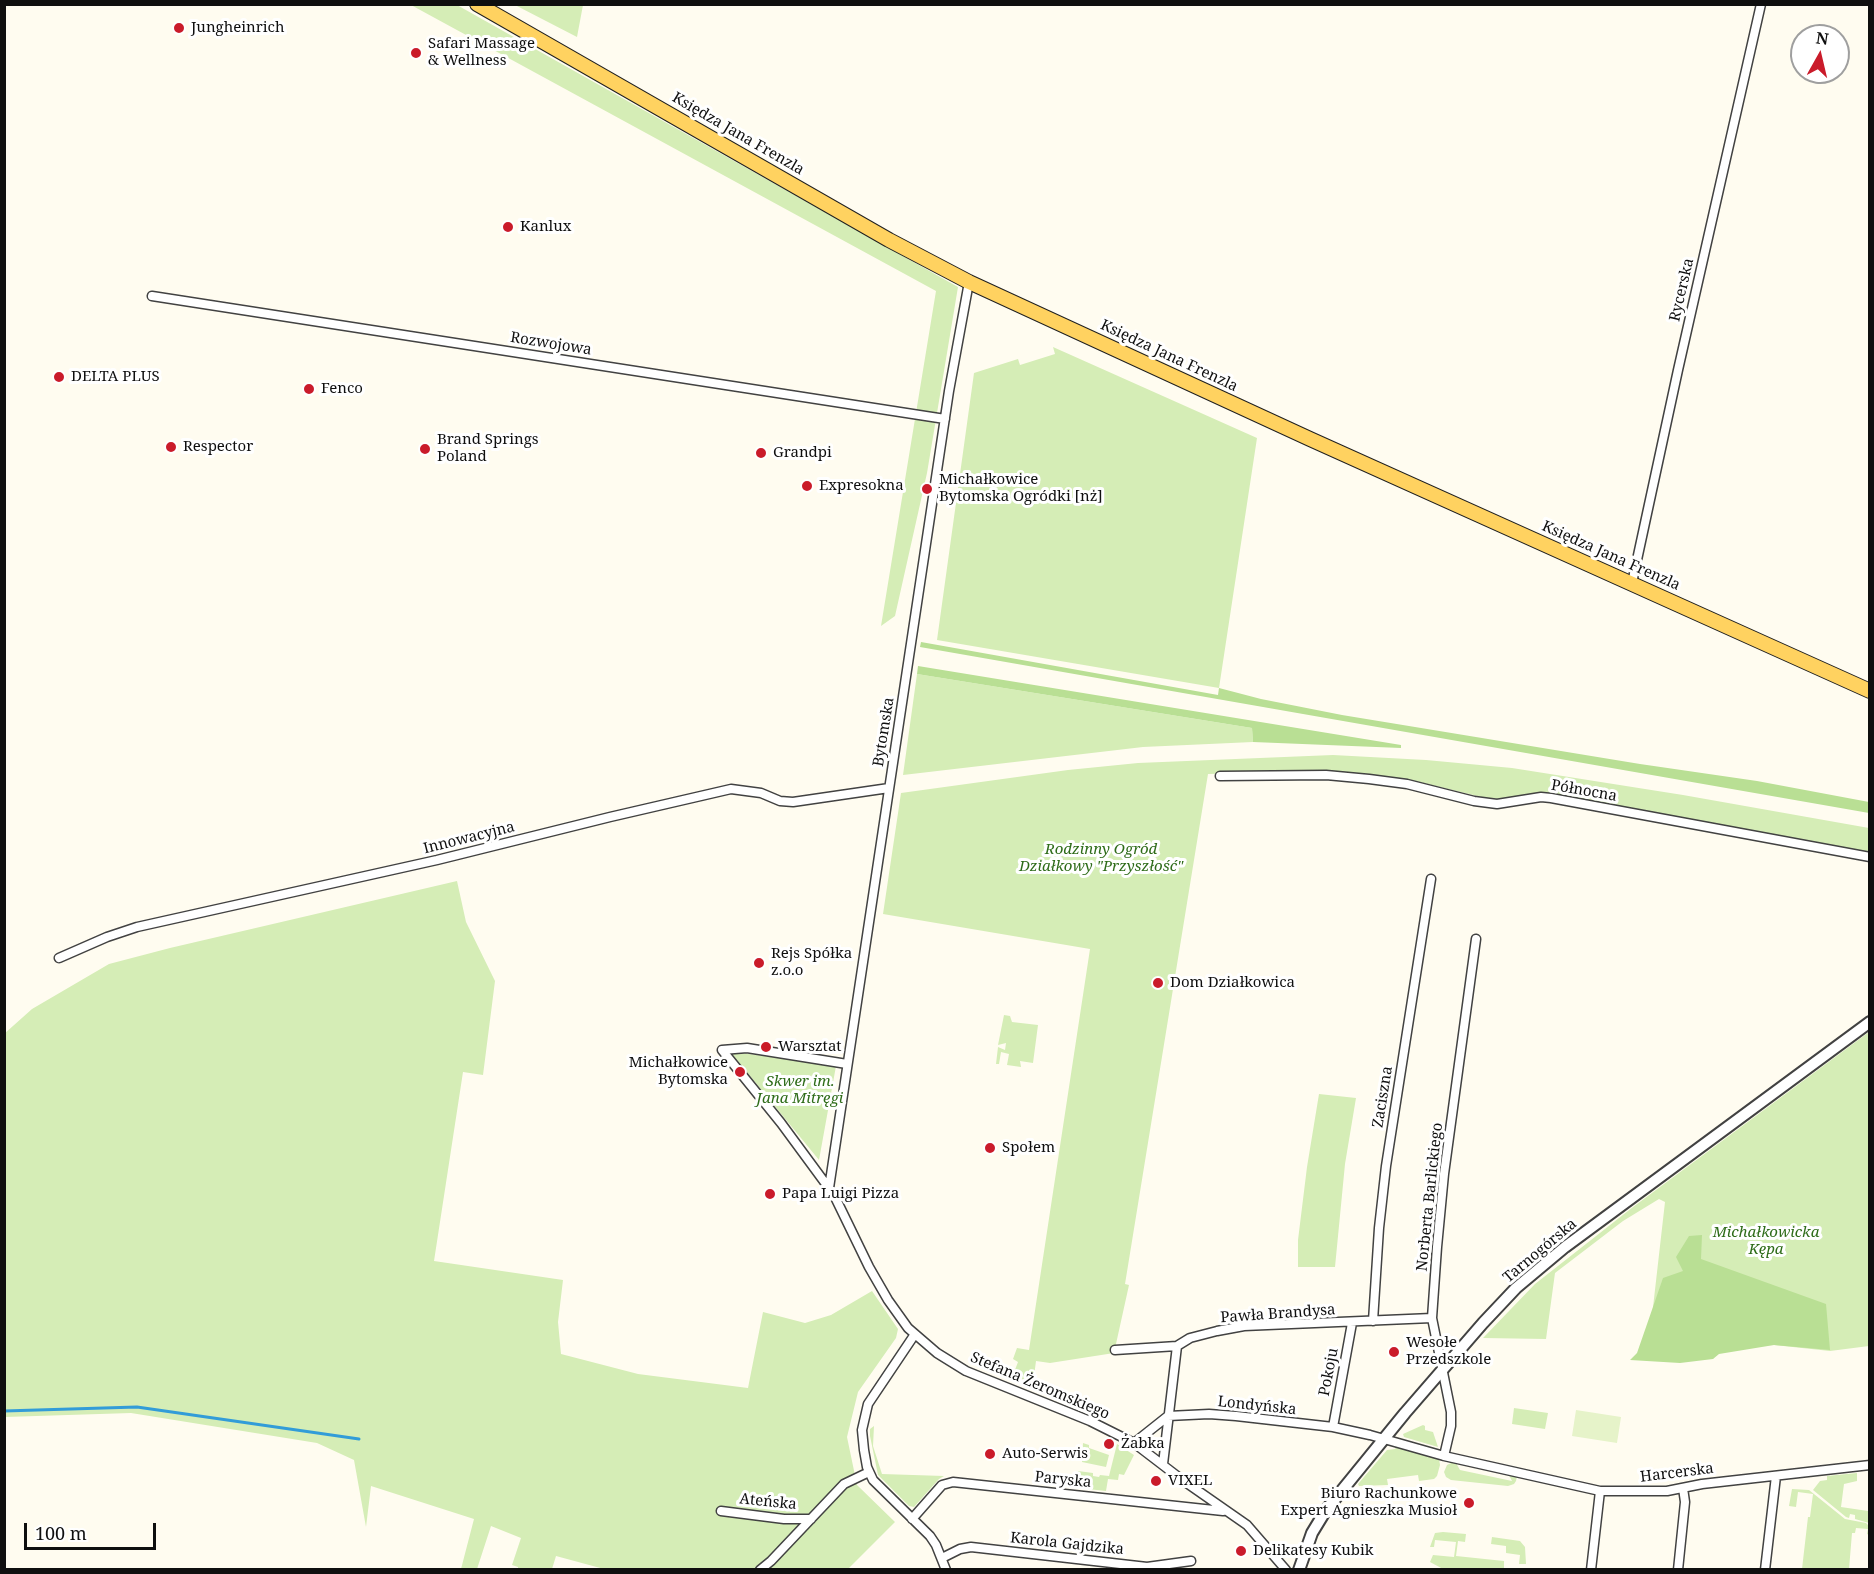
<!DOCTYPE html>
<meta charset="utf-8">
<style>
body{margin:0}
#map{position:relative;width:1874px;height:1574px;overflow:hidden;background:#fffcf0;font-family:"Noto Serif",serif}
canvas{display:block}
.frame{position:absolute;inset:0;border:6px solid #0f0f0f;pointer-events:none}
.north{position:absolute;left:1790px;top:24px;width:60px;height:60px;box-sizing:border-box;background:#fff;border:2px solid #9f9f9f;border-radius:50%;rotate:8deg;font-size:16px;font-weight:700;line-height:24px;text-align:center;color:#0f0f0f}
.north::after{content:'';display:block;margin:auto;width:21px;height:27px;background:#ca1b2a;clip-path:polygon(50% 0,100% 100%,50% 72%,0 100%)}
.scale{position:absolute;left:24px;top:1523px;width:132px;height:27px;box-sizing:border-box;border:3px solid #0f0f0f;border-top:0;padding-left:8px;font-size:18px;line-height:21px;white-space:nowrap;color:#0f0f0f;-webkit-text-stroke:4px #fff;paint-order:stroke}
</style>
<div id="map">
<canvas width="1874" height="1574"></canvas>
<div class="frame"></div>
<div class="north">N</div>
<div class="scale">100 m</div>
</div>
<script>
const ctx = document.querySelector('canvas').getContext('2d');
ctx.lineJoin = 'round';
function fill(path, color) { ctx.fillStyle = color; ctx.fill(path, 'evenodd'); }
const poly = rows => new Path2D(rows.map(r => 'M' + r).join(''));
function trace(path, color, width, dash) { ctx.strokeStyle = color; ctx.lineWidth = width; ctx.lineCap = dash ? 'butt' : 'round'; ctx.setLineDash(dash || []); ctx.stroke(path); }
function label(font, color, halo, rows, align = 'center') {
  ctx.font = font + ' "Noto Serif",serif'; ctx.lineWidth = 6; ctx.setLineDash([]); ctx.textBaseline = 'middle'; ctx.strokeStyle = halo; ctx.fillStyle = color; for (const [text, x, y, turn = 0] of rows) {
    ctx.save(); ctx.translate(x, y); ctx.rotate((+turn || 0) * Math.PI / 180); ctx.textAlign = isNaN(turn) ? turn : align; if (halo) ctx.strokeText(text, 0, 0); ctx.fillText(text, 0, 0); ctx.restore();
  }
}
const green = poly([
 [411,5,457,5,958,287,927,473,895,616,881,626,936,291],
 [515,5,583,5,577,37],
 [1053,347,1257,438,1219,688,937,640,974,373,1018,359,1020,365,1055,354],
 [917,674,1252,728,1253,742,1143,747,903,775],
 [1333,755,1426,760,1512,768,1683,795,1869,828,1869,853,1546,793,1498,801,1407,779,1317,772,1208,774,1125,1284,1129,1285,1114,1353,1050,1363,1036,1361,1033,1384,1013,1375,1018,1362,1013,1359,1017,1348,1029,1350,1090,949,883,914,901,793,1068,770,1138,763],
 [457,881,466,922,495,981,483,1075,463,1072,434,1261,563,1280,558,1322,561,1354,638,1374,748,1388,763,1312,805,1323,831,1315,872,1291,898,1329,896,1338,858,1392,847,1437,857,1485,895,1522,848,1569,604,1569,556,1556,552,1569,518,1569,518,1567,512,1565,521,1538,491,1526,477,1569,461,1569,474,1519,371,1486,366,1527,354,1460,317,1443,131,1413,5,1417,4,1034,32,1009,109,964,170,948],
 [1004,1015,1010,1016,1012,1022,1038,1025,1033,1063,1020,1061,1021,1067,1007,1065,1009,1054,1001,1052,999,1064,996,1064,998,1047,1005,1050,1006,1043,998,1045],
 [1869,1032,1869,1346,1830,1351,1774,1345,1742,1346,1672,1361,1647,1360,1665,1202,1659,1199,1623,1221,1555,1273,1546,1339,1483,1338,1535,1284,1633,1207],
 [742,1053,836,1066,819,1160,732,1054],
 [1319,1094,1356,1098,1345,1164,1335,1267,1298,1267,1298,1240,1307,1167],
 [1514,1408,1548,1413,1545,1429,1512,1424],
 [1423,1425,1425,1426,1425,1430,1433,1432,1438,1447,1404,1437,1403,1434],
 [874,1426,873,1446,882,1474,944,1476,939,1479,914,1507,909,1506,878,1475,870,1436,870,1429],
 [1083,1443,1089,1445,1089,1448,1109,1455,1106,1467,1082,1462],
 [1117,1444,1134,1455,1124,1475,1119,1474,1118,1480,1108,1479,1106,1491,1069,1487,1070,1481,1075,1482,1078,1471,1093,1473,1093,1476,1099,1477,1100,1475,1109,1476],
 [1396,1447,1439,1459,1440,1465,1437,1476,1434,1479,1419,1481,1418,1475,1387,1479,1388,1485,1359,1486,1358,1484,1387,1450,1395,1449],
 [1451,1463,1456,1463,1460,1470,1512,1481,1509,1475,1517,1476,1516,1481,1514,1484,1508,1486,1451,1480,1446,1477,1444,1472,1447,1465],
 [1857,1473,1857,1481,1844,1484,1841,1507,1868,1511,1869,1502,1869,1523,1855,1519,1855,1515,1850,1514,1849,1518,1846,1517,1813,1490,1820,1481,1827,1480,1827,1476],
 [1792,1489,1809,1490,1845,1519,1866,1523,1869,1526,1869,1535,1867,1534,1868,1529,1856,1528,1855,1533,1852,1533,1849,1569,1802,1569,1808,1517,1810,1517,1813,1494,1798,1492,1796,1507,1789,1506],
 [1443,1532,1466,1534,1465,1542,1458,1541,1456,1556,1504,1561,1504,1569,1443,1569,1430,1562,1433,1555,1454,1557,1456,1542,1435,1540,1434,1547,1430,1547,1435,1533],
 [1492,1537,1520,1541,1525,1547,1526,1564,1519,1564,1520,1555,1506,1553,1506,1546,1491,1544]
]);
const forest = poly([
 [921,642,1218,695,1219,688,1261,699,1342,715,1640,764,1757,781,1869,802,1869,813,920,647],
 [918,666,1401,745,1401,748,1253,742,1252,728,917,674],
 [1702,1235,1701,1259,1826,1304,1830,1350,1774,1345,1719,1354,1713,1359,1680,1363,1630,1360,1637,1353,1663,1278,1683,1271,1676,1257,1689,1236]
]);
const pitch = poly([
 [1576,1410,1621,1417,1617,1443,1572,1436]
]);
const stream = poly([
 [4,1411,137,1407,359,1439]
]);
const minor = poly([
 [152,296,945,419],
 [1632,583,1678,370,1761,4],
 [1220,776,1326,775,1369,779,1407,784,1474,801,1497,804,1541,797,1551,798,1870,857],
 [59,958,107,937,137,927,437,860,610,817,731,789,761,793,780,801,793,802,889,788],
 [847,1064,747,1048,722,1050,781,1123,834,1195,869,1267,888,1300,908,1328,937,1353,966,1371,1090,1421,1134,1443,1181,1479,1247,1525,1286,1570],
 [829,1188,949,391,969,282],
 [1373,1321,1379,1228,1386,1166,1431,879],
 [915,1334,868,1404,862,1430,864,1450,867,1467,873,1480,930,1536,936,1545,946,1570],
 [1115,1350,1177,1346,1190,1338,1217,1331,1244,1326,1432,1318],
 [1333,1427,1352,1323],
 [1134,1443,1168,1416,1209,1414,1236,1416,1333,1427,1370,1435,1444,1456,1600,1491,1667,1491,1702,1484,1870,1465],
 [1444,1456,1451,1426,1451,1412,1432,1318,1437,1247,1444,1174,1476,939],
 [1163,1464,1177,1346],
 [721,1511,784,1519,811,1519],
 [912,1519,942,1485,953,1482,1223,1511],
 [942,1558,960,1549,971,1547,1147,1567,1191,1561],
 [760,1570,771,1561,844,1484,869,1472],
 [1591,1570,1600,1491],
 [1678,1570,1685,1502,1683,1488],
 [1765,1570,1776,1476]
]);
const tertiary = poly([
 [1299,1570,1312,1533,1326,1510,1405,1413,1483,1323,1516,1288,1565,1247,1870,1022]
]);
const primary = poly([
 [477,4,889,240,969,282,1310,439,1870,691]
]);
const markers = [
 [179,28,6,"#ca1b2a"],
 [416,53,6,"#ca1b2a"],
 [508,227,6,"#ca1b2a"],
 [59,377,6,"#ca1b2a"],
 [309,389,6,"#ca1b2a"],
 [171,447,6,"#ca1b2a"],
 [425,449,6,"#ca1b2a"],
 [761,453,6,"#ca1b2a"],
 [807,486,6,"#ca1b2a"],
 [927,489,6,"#ca1b2a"],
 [759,963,6,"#ca1b2a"],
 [1158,983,6,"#ca1b2a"],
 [766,1047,6,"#ca1b2a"],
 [740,1072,6,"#ca1b2a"],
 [990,1148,6,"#ca1b2a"],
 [770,1194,6,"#ca1b2a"],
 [1394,1352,6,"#ca1b2a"],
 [1109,1444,6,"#ca1b2a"],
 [990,1454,6,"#ca1b2a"],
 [1156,1481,6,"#ca1b2a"],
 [1469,1503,6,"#ca1b2a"],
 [1241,1551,6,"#ca1b2a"]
];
const poiNames = [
 ["Jungheinrich",191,28],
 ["Safari Massage",428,44],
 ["& Wellness",428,61],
 ["Kanlux",520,227],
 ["DELTA PLUS",71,377],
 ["Fenco",321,389],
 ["Brand Springs",437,440],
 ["Poland",437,457],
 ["Respector",183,447],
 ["Grandpi",773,453],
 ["Michałkowice",939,480],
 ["Bytomska Ogródki [nż]",939,497],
 ["Expresokna",819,486],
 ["Rejs Spółka",771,954],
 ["z.o.o",771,971],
 ["Dom Działkowica",1170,983],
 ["Warsztat",778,1047],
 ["Michałkowice",728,1063,"right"],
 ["Bytomska",728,1080,"right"],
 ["Społem",1002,1148],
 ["Papa Luigi Pizza",782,1194],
 ["Wesołe",1406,1343],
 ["Przedszkole",1406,1360],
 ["Żabka",1121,1444],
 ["Auto-Serwis",1002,1454],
 ["VIXEL",1168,1481],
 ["Biuro Rachunkowe",1457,1494,"right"],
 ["Expert Agnieszka Musioł",1457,1511,"right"],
 ["Delikatesy Kubik",1253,1551]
];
const streetNames = [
 ["Księdza Jana Frenzla",738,134,30],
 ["Rycerska",1682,290,-77],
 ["Rozwojowa",551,344,9],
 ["Księdza Jana Frenzla",1169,356,25],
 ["Księdza Jana Frenzla",1611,556,24],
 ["Bytomska",884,732,-81],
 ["Północna",1584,791,10],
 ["Innowacyjna",469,838,-14],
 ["Zaciszna",1383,1097,-81],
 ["Norberta Barlickiego",1430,1197,-84],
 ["Tarnogórska",1540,1251,-40],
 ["Pawła Brandysa",1278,1314,-4],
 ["Pokoju",1329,1372,-79],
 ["Stefana Żeromskiego",1040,1386,23],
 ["Londyńska",1257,1406,6],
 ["Harcerska",1677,1473,-7],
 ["Paryska",1063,1480,6],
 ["Ateńska",768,1502,6],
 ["Karola Gajdzika",1067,1544,6]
];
const parkNames = [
 ["Rodzinny Ogród",1101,850],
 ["Działkowy \"Przyszłość\"",1101,867],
 ["Skwer im.",800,1082],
 ["Jana Mitręgi",800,1099],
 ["Michałkowicka",1766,1233],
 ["Kępa",1766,1250]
];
fill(green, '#d5edb6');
fill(forest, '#b9df94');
fill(pitch, '#e6f3c9');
trace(stream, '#329cd8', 3);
trace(minor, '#424242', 11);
trace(tertiary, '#424242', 14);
trace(primary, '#202020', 16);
trace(minor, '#fff', 8);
trace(tertiary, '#fff', 10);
trace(primary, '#ffd260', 14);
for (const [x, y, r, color] of markers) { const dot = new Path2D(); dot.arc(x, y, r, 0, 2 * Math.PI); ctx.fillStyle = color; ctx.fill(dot); trace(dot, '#fff', 2); }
label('15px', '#0f0f0f', '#fff', poiNames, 'left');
label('15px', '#0f0f0f', '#fff', streetNames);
label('italic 15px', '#2e6c19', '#fff', parkNames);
</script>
